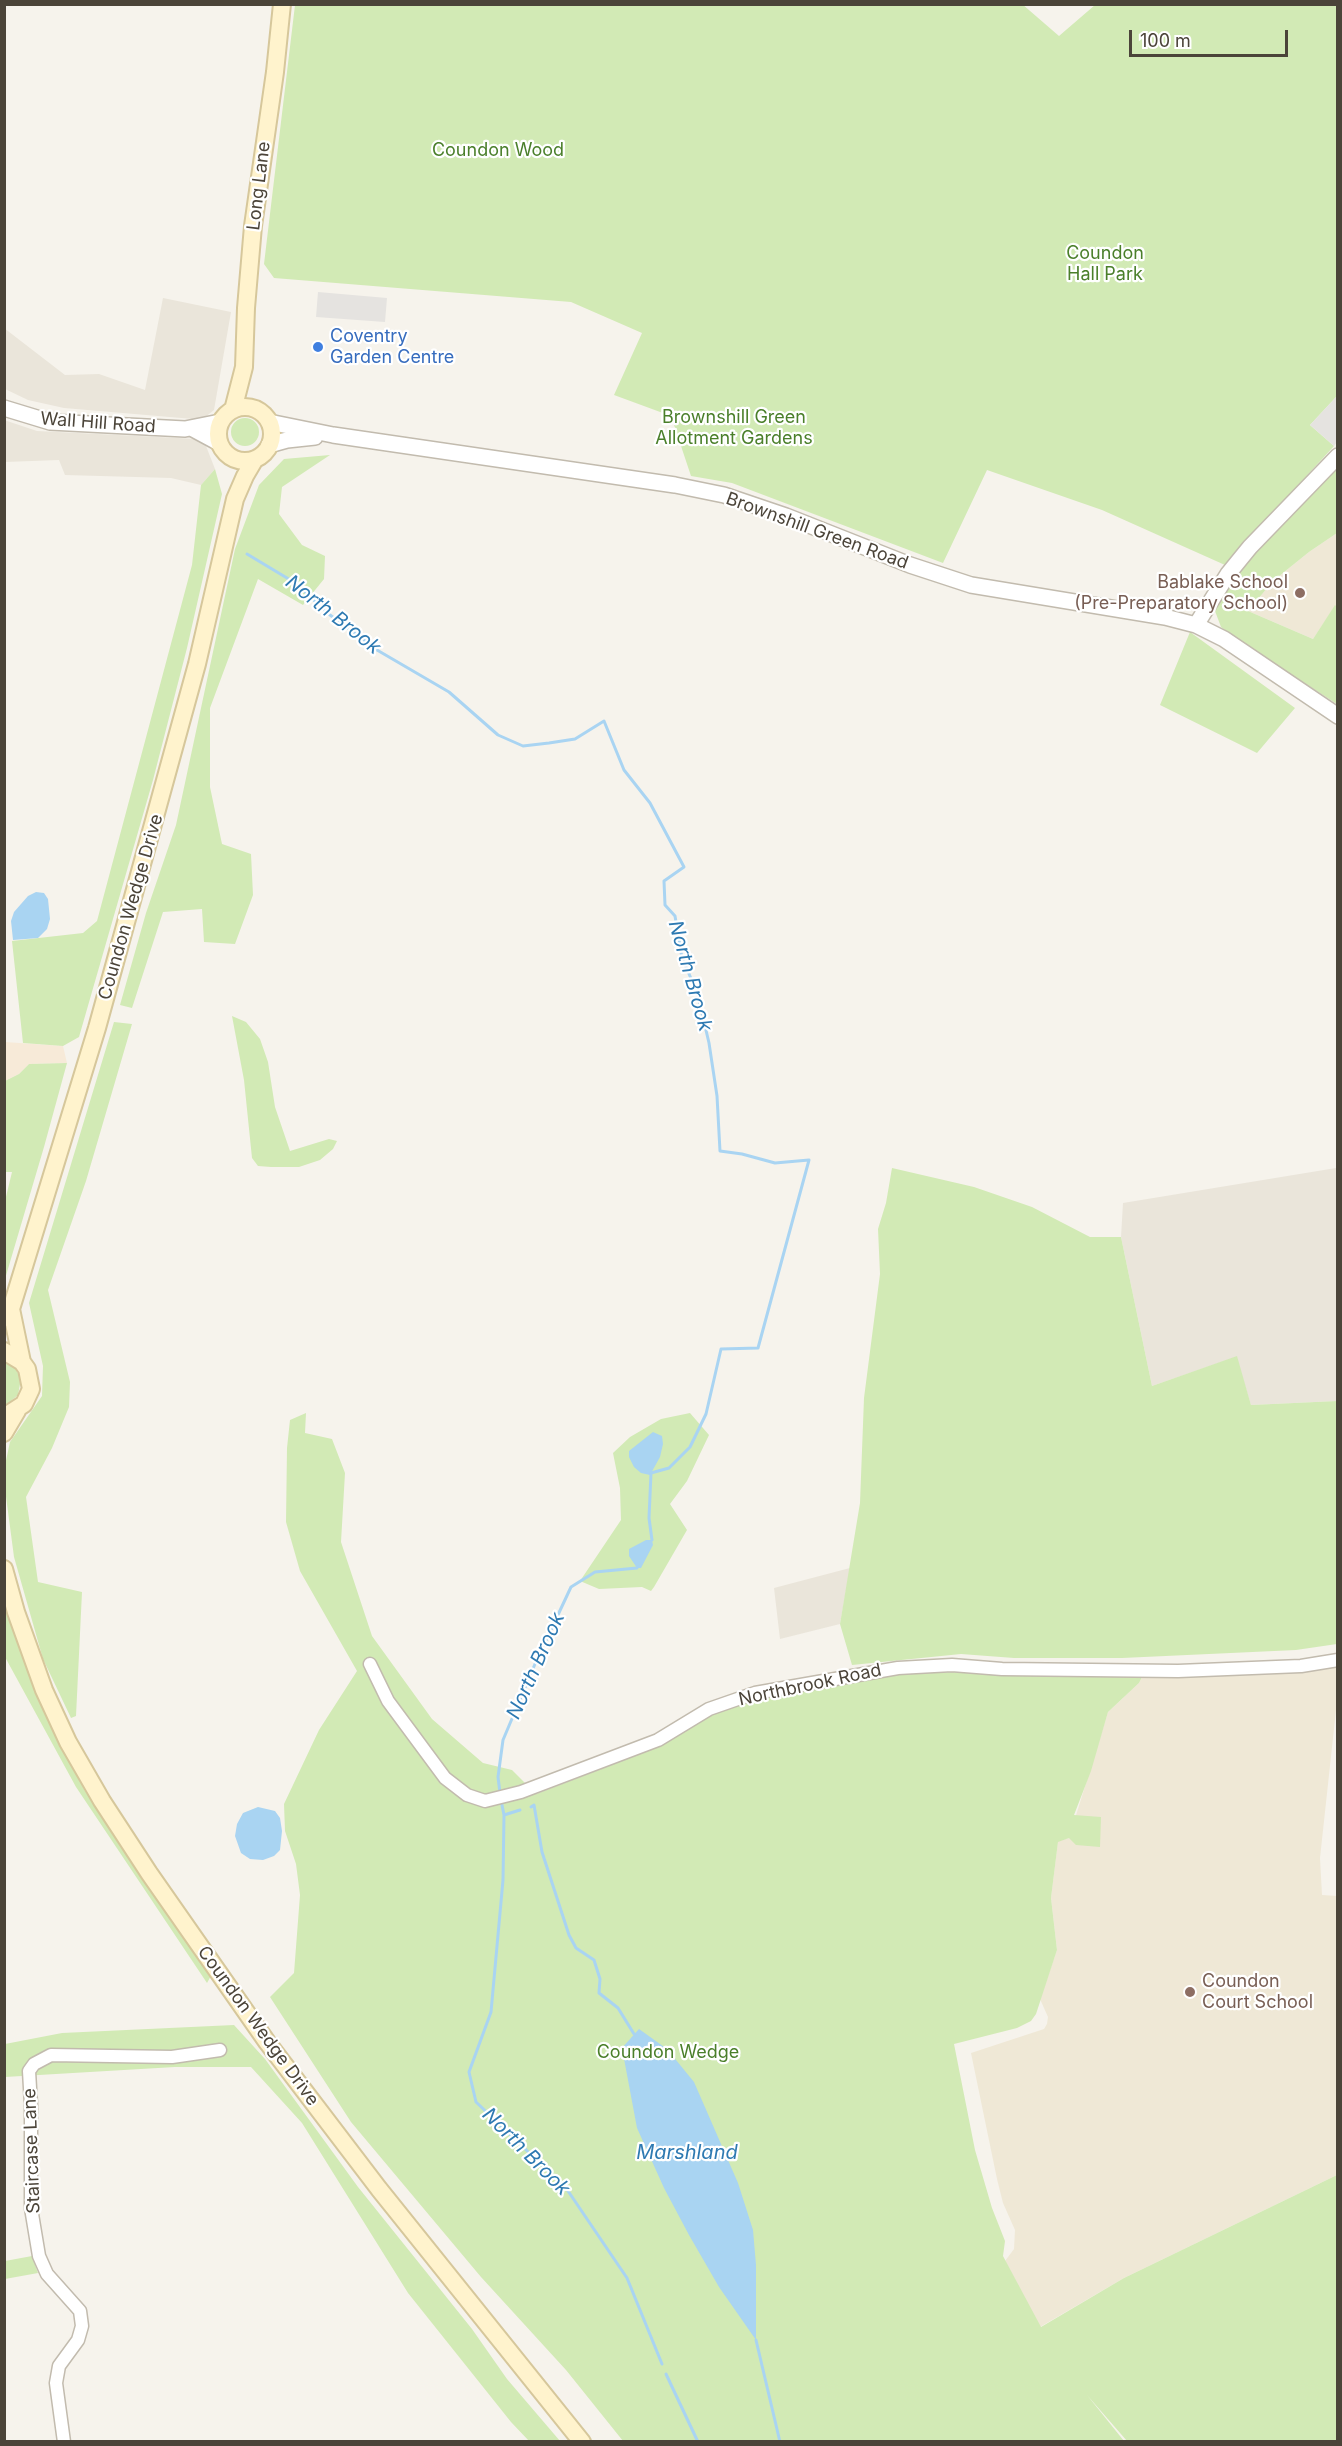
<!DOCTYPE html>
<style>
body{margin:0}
#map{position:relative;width:1342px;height:2446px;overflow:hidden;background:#f6f3ec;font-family:Inter,sans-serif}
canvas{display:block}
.frame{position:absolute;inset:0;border:6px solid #4b4439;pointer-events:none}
.scale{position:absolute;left:1129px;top:30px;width:159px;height:27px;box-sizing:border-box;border:3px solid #4b4439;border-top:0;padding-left:8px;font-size:18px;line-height:21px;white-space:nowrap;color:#4b4439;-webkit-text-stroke:4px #fff;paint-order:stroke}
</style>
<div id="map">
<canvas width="1342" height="2446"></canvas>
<div class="frame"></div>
<div class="scale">100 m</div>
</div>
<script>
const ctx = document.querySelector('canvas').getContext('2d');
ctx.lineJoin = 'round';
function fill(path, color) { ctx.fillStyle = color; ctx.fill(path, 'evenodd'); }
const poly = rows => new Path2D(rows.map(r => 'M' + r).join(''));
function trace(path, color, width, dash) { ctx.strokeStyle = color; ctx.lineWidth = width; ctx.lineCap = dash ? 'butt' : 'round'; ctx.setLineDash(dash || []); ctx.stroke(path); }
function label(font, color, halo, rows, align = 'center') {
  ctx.font = font + ' Inter,sans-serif'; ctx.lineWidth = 4.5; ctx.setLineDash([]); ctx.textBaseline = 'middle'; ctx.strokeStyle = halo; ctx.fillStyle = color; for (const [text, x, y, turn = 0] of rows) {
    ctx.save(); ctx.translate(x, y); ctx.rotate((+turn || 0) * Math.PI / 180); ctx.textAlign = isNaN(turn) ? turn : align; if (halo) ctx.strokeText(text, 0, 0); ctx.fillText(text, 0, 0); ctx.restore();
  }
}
const residential = poly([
 [163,298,231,312,214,410,204,418,193,419,64,408,28,400,5,389,4,328,65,375,99,374,145,390],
 [4,420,37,431,198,439,206,446,215,469,201,485,171,478,65,475,59,460,5,462],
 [1336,1168,1337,1401,1251,1405,1236,1357,1152,1386,1121,1237,1123,1203],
 [850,1568,840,1624,780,1639,774,1588]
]);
const commercial = poly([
 [5,1042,63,1046,67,1063,29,1064,19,1074,5,1081]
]);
const education = poly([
 [1337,533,1337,608,1335,606,1313,639,1248,611,1273,581,1309,552],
 [1337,1660,1337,1701,1320,1858,1322,1895,1337,1896,1337,2175,1124,2278,1040,2327,1005,2261,1014,2249,1015,2230,1003,2203,997,2179,971,2053,1044,2029,1047,2024,1048,2017,1040,1999,1057,1950,1051,1898,1058,1841,1069,1838,1108,1712,1139,1683,1142,1677]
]);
const green = poly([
 [1022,4,1059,36,1095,5,1337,5,1337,396,1310,425,1334,446,1225,565,1102,510,987,470,943,563,732,483,691,476,671,416,614,395,642,333,571,302,274,278,264,264,295,5],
 '231 432a14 14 0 1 1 28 0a14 14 0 1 1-28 0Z',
 [330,455,282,487,279,514,302,545,325,556,324,579,303,605,258,579,210,708,210,787,222,844,251,854,253,895,235,944,204,942,202,909,163,912,132,1008,120,1005,146,913,176,825,235,549,259,485,284,459],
 [1337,466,1337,533,1309,552,1273,581,1248,611,1313,639,1335,605,1338,608,1337,704,1236,639,1221,627,1215,611,1236,572],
 [215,469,222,494,187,648,153,780,79,1037,63,1046,23,1043,12,941,83,933,97,921,192,565,201,485],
 [1190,632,1295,708,1257,753,1160,705],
 [232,1016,246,1022,260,1039,268,1062,275,1107,290,1151,329,1139,337,1141,333,1149,320,1160,299,1167,271,1167,258,1166,252,1158,244,1080],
 [114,1022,132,1024,86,1181,48,1290,70,1382,69,1407,52,1448,26,1497,38,1582,82,1592,76,1716,71,1718,43,1659,14,1557,5,1489,5,1465,10,1442,42,1396,43,1366,29,1303],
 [67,1063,44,1147,5,1279,5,1201,12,1172,5,1172,5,1081,19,1074,29,1064],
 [892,1168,974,1187,1032,1207,1090,1237,1121,1237,1152,1386,1237,1356,1251,1405,1337,1401,1337,1644,1296,1650,1122,1658,1014,1658,961,1654,852,1665,840,1624,860,1503,864,1398,880,1274,878,1229,886,1203],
 [4,1360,13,1364,21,1379,18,1395,5,1406],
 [306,1413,305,1433,332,1439,345,1473,341,1542,372,1636,432,1719,483,1763,512,1770,536,1794,661,1746,712,1714,758,1698,899,1674,953,1672,1000,1675,1142,1677,1139,1683,1108,1712,1091,1771,1074,1815,1101,1817,1100,1847,1076,1845,1069,1838,1058,1842,1051,1898,1057,1950,1036,2014,1031,2021,1017,2028,954,2044,975,2150,992,2208,1005,2241,1003,2256,1041,2327,1124,2278,1337,2175,1337,2441,1127,2441,1087,2395,1124,2441,623,2441,566,2370,481,2277,351,2122,270,1997,294,1973,300,1895,296,1864,285,1831,284,1804,319,1730,357,1671,300,1571,286,1522,287,1448,290,1420],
 [690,1413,709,1435,687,1481,670,1504,687,1530,654,1587,651,1591,642,1587,599,1589,580,1581,621,1520,620,1488,613,1453,630,1437,661,1419],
 [4,1591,37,1693,85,1791,212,1974,207,1983,76,1787,5,1657],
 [234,2025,265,2059,358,2187,472,2329,507,2379,560,2441,529,2441,511,2422,408,2293,302,2123,251,2067,175,2067,5,2077,5,2044,62,2033],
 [32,2256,38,2273,5,2279,5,2261]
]);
const parking = poly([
 [318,292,387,298,385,322,316,317],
 [1337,396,1337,442,1334,446,1310,425]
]);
const water = poly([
 [36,892,44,893,48,899,50,919,47,929,38,938,13,940,11,921,14,912,28,896],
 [653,1432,662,1436,663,1444,660,1457,650,1475,641,1473,634,1467,629,1457,629,1451],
 [646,1540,652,1540,653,1545,641,1568,637,1568,629,1556,629,1549],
 [258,1807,275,1811,280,1818,282,1831,280,1850,274,1856,263,1860,250,1859,241,1853,235,1836,237,1824,243,1813],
 [639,2029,667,2049,694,2082,738,2183,753,2230,756,2265,756,2340,719,2287,689,2235,664,2188,637,2128,622,2048]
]);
const stream = poly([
 [247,554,297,584,326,612,377,650,449,692,498,735,523,746,549,743,575,739,604,721,624,770,650,803,684,867,664,881,665,905,675,916,682,958,697,992,709,1043,717,1096,720,1151,742,1154,775,1163,809,1160,758,1348,721,1349,706,1414,690,1447,669,1468,651,1473,649,1518,652,1540],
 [500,1793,498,1777,503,1740,535,1664,571,1587,595,1572,637,1568],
 [501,1800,504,1815,503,1880,491,2012,469,2072,476,2102,566,2188,627,2278,662,2364],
 [531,1807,534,1805,542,1852,569,1935,576,1948,594,1960,600,1979,599,1993,618,2008,634,2034],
 [504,1815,520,1810],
 [756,2340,780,2442],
 [666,2374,698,2442]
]);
const minor = poly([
 [370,1664,388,1701,445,1778,467,1795,485,1801,521,1792,658,1740,709,1709,755,1693,898,1668,952,1665,1002,1669,1178,1671,1301,1666,1338,1660],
 [64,2442,56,2383,59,2366,78,2340,82,2326,80,2311,47,2274,39,2256,31,2208,31,2105,29,2071,34,2064,51,2055,172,2057,220,2050]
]);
const tertiary = poly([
 [4,408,50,422,185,429,220,422],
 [269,422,333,435,675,485,724,495,786,516,910,565,971,585,1165,617,1196,625,1224,639,1338,716],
 [193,429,219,443],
 [269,445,287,440,315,437],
 [1196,625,1228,574,1250,547,1338,456]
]);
const secondary = poly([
 '218 434a27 27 0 1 1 54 0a27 27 0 1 1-54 0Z',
 [233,410,244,367,246,308,253,226,275,72,282,4],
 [11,1309,22,1362],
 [4,1318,11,1309,97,1028,197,664,235,499,245,476,255,459],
 [4,1351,22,1362,27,1369,31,1389,24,1404,4,1417],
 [4,1433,17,1411],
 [4,1569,16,1612,44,1690,68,1742,102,1801,149,1873,267,2042,379,2189,582,2442]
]);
const markers = [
 [318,347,6,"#3f7fe0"],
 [1300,593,6,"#8d6e63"],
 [1190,1992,6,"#8d6e63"]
];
const parkNames = [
 ["Coundon Wood",498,151],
 ["Coundon",1105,254],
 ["Hall Park",1105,275],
 ["Brownshill Green",734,418],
 ["Allotment Gardens",734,439],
 ["Coundon Wedge",668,2053]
];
const streetNames = [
 ["Long Lane",259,186,-83],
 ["Wall Hill Road",98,423,4],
 ["Brownshill Green Road",817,531,20],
 ["Coundon Wedge Drive",131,907,-74],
 ["Northbrook Road",810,1685,-12],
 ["Coundon Wedge Drive",258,2026,54],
 ["Staircase Lane",32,2151,-92]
];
const shopNames = [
 ["Coventry",330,337],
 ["Garden Centre",330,358]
];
const educationNames = [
 ["Bablake School",1288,583],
 ["(Pre-Preparatory School)",1288,604],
 ["Coundon",1202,1982,"left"],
 ["Court School",1202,2003,"left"]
];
const waterNames = [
 ["North Brook",333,615,38],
 ["North Brook",690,976,74],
 ["North Brook",536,1666,-66],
 ["North Brook",526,2152,45],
 ["Marshland",687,2153]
];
fill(residential, '#eae5da');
fill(commercial, '#f7ead8');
fill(education, '#efe8d6');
fill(green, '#d2eab5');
fill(parking, '#e5e3e0');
fill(water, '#a9d4f2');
trace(stream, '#a9d4f2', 3);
trace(minor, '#c2bbae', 15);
trace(tertiary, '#c2bbae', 18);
trace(secondary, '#d6c79b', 20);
trace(minor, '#fff', 12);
trace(tertiary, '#fff', 15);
trace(secondary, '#fff3cd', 16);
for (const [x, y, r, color] of markers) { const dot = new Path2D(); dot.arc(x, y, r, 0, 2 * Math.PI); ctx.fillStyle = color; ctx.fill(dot); trace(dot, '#fff', 2); }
label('18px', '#4a7f2a', '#fff', parkNames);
label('18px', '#4b4439', '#fff', streetNames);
label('18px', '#366cbe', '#fff', shopNames, 'left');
label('18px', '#785e54', '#fff', educationNames, 'right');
label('italic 20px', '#2e7ab2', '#fff', waterNames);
</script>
